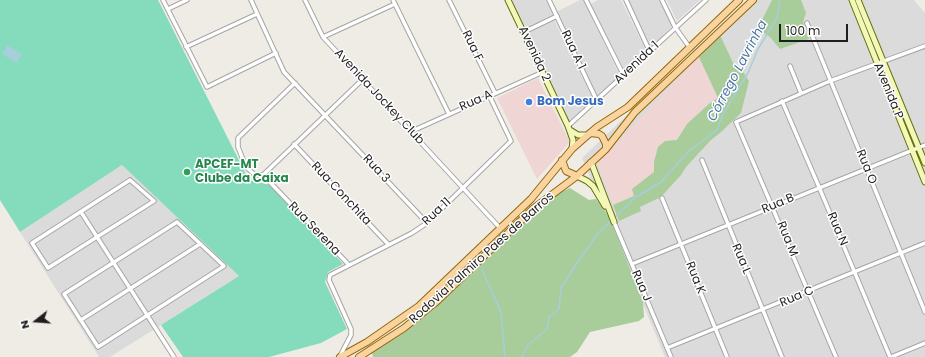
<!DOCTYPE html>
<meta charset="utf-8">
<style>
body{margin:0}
#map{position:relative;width:925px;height:357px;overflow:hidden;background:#efece5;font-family:Poppins,sans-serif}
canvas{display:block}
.north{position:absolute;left:16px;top:301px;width:40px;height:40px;-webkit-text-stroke:3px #fff;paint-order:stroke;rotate:253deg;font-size:11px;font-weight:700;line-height:16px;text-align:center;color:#1e1e1e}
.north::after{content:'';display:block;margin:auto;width:14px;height:18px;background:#1e1e1e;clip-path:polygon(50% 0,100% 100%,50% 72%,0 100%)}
.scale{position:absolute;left:779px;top:24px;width:69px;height:18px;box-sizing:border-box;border:2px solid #1e1e1e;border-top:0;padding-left:5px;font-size:12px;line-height:14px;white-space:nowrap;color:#1e1e1e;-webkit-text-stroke:3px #fff;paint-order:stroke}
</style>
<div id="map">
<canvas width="925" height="357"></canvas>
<div class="north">N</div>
<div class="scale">100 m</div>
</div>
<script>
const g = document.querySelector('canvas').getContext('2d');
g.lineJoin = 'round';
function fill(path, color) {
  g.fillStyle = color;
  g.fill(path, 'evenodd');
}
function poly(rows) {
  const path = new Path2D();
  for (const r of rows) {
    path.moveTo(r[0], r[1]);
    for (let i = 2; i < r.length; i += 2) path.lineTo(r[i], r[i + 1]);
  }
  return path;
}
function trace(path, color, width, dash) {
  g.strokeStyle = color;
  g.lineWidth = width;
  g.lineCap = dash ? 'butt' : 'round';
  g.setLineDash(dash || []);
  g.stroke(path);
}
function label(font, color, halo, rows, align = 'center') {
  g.font = font + ' Poppins,sans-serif';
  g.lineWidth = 3;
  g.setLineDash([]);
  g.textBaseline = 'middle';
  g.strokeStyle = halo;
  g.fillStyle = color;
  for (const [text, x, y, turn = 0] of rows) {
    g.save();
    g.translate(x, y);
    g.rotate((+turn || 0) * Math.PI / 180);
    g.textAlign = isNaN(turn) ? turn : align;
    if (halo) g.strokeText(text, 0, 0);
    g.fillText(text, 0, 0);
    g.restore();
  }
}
const residential = poly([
 [510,0,546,0,553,15,525,29],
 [580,0,583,0,620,76,597,96,556,12],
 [598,0,621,0,647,52,625,71,591,4],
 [628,0,660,0,672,26,651,48],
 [667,0,700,0,677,21],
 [748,0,914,0,925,13,925,357,665,357,582,158],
 [554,20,593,99,569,122,527,33],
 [122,165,239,276,110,357,99,357,20,232]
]);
const commercial = poly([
 [699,57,718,98,710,103,687,124,677,140,665,141,654,162,654,172,632,189,634,195,613,205,597,163],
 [538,78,569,140,569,143,537,179,497,98]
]);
const forest = poly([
 [772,0,801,0,806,13,803,22,809,39,780,49,770,37,762,32,759,26],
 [720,35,735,67,742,70,749,81,741,113,721,132,711,140,686,167,681,175,661,197,640,207,641,211,619,221,613,205,634,196,632,189,654,172,654,162,658,147,665,141,677,140,687,124,710,103,718,98,699,57],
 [570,188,589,200,596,199,610,218,643,302,644,317,639,321,590,332,577,352,570,357,373,357,372,353,433,310,537,211,561,192]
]);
const pitch = poly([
 [0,0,158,0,249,180,271,185,343,264,328,272,325,282,347,329,321,343,269,357,183,357,161,325,239,276,122,165,20,232,0,200]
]);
const water = poly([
 [7,45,22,54,16,63,2,54]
]);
const stream = poly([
 [614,218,636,197,661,182,690,150,717,130,723,114,748,73,758,49,777,18,780,0],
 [482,270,501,312,505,357],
 [522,357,528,345,547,329,549,317,559,309,561,288,579,260,599,232,611,221]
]);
const street = poly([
 [163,0,207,87,276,53],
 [251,0,284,72,427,223],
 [305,0,323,37,500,228],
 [393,0,449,114],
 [449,0,495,93],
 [549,0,597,101],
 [586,0,624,76],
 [626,0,650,52],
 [662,0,675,27,690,48],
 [168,9,187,0],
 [807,23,925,312],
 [524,32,557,16],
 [323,37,395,4],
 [186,47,257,14],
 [790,66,801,93],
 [782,101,819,187,890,357],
 [568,126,706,0],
 [410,132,543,72],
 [294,144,388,244],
 [702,160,782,357],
 [263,175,362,80],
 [263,175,255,175,246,167,238,147,238,138,295,83],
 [263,175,349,265],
 [130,180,154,201,48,268,32,243,130,180],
 [662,198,727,357],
 [81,212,174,357],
 [177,222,224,266,98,347,64,294,177,222],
 [614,222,671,357],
 [632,264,925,145],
 [81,320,200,244],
 [667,348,925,243],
 [340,356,351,335,351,329,329,280,330,275,412,233,427,223,511,141,489,95],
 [836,357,736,122,830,81,925,46],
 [891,357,925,343]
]);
const secondary = poly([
 [508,0,568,126,573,140,572,149],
 [852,0,925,182],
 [858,0,925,163],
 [570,130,578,135,588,135],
 [591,162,614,222],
 [577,176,587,181,593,186,605,206]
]);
const primary = poly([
 [590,133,599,134,602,136,606,144,606,149],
 [562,160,566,171,577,176],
 [340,357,367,342,419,306,531,199,572,149,597,127,628,107,739,0],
 [359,357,404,328,435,303,534,208,577,176,606,149,635,112,753,0]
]);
const markers = [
 [529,102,4,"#3f7fe0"],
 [187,172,4,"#2e9e5b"]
];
const streetNames = [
 ["Rua F",472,46,64],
 ["Rua A 1",573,50,65],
 ["Avenida 2",534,54,65],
 ["Avenida 1",637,63,-43],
 ["Avenida P",888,91,68],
 ["Avenida Jockey Club",379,97,47],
 ["Rua A",476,101,-24],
 ["Rua O",866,167,68],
 ["Rua 3",376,169,47],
 ["Rua Conchita",341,194,47],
 ["Rua B",778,204,-23],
 ["Rua 11",437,212,-43],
 ["Rua Serena",314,229,46],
 ["Rua N",837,229,67],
 ["Rua M",787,239,68],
 ["Rodovia Palmiro Paes de Barros",482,258,-42],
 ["Rua L",741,259,67],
 ["Rua K",695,278,68],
 ["Rua J",641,286,67],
 ["Rua C",797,297,-23]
];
const shopNames = [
 ["Bom Jesus",537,102]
];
const leisureNames = [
 ["APCEF-MT",195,165],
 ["Clube da Caixa",195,179]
];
const waterNames = [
 ["Córrego Lavrinha",738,71,-62]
];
fill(residential, '#dcdbdb');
fill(commercial, '#efd6d4');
fill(forest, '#a8cd9b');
fill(pitch, '#85dcbc');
fill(water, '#a6cedb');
trace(stream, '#a6cedb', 1.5);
trace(street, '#a5a5a5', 5.5);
trace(secondary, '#647208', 7);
trace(primary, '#946805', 8);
trace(street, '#fff', 3.5);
trace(secondary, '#f3f7ba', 5);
trace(primary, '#f9d4a0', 6);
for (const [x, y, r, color] of markers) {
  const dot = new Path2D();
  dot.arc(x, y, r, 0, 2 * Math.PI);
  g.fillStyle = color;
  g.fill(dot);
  trace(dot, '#fff', 1.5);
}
label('12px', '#1e1e1e', '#fff', streetNames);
label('bold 12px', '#366cbe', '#fff', shopNames, 'left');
label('bold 12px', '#27864d', '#fff', leisureNames, 'left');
label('italic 13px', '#4b75a3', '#fff', waterNames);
</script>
